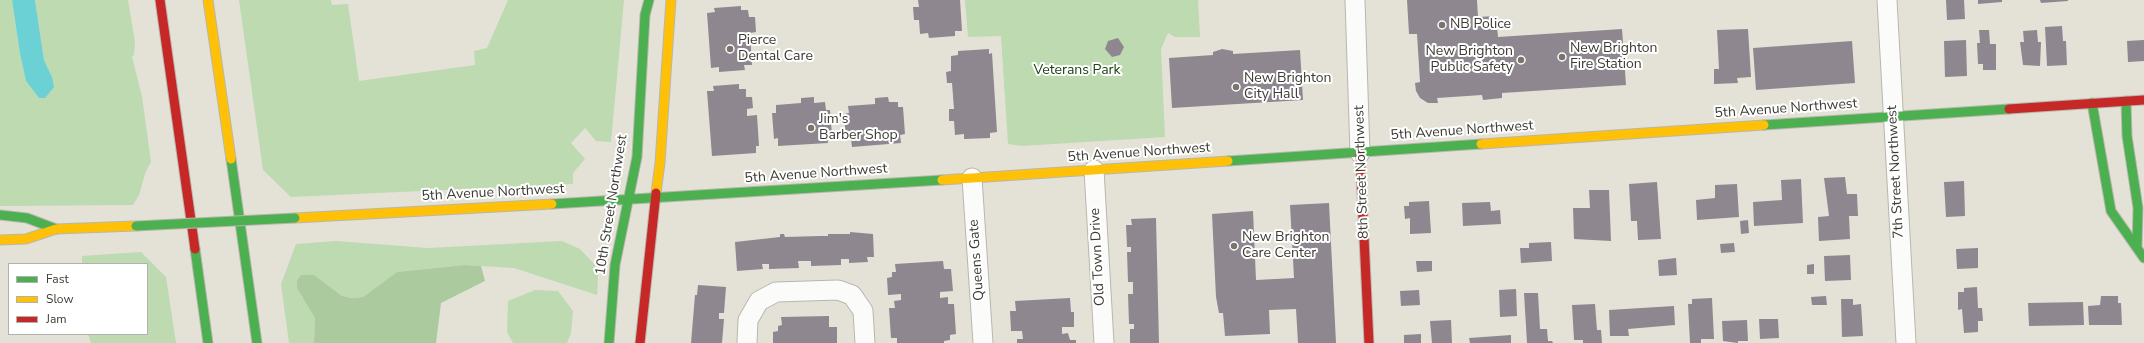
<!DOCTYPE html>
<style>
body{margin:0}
#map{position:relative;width:2144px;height:343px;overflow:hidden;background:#e4e2d7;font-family:"Nunito Sans",sans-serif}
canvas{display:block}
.legend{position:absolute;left:8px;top:263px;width:140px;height:72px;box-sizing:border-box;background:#fff;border:1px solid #b1b1ad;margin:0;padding:5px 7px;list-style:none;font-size:12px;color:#3c3b33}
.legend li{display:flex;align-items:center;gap:8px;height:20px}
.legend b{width:20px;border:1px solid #b1b1ad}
</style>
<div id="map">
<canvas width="2144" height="343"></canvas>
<ul class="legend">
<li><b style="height:5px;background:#4caf50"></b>Fast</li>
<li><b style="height:5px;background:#ffc107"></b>Slow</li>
<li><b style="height:5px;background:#c62828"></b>Jam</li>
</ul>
</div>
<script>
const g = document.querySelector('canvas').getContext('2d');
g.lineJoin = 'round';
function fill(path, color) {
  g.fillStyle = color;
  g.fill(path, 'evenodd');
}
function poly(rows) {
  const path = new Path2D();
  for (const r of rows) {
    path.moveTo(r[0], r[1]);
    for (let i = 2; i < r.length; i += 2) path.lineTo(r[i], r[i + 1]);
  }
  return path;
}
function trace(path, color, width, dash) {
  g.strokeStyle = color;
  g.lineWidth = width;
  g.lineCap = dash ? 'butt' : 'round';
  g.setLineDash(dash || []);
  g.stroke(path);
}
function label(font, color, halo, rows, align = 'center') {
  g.font = font + ' "Nunito Sans",sans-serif';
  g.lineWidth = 4;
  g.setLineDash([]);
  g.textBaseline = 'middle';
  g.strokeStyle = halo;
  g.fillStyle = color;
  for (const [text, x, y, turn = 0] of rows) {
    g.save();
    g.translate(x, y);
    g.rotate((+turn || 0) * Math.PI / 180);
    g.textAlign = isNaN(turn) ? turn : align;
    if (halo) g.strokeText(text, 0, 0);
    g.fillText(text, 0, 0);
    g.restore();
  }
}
const green = poly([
 [0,0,12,0,20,54,26,81,39,98,45,97,52,77,44,60,35,0,128,0,135,42,134,55,132,56,142,97,151,162,146,171,139,195,133,205,0,206],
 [239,0,331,0,332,5,348,4,359,81,475,65,474,51,487,48,508,0,624,0,611,142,596,141,585,128,571,143,585,159,573,173,573,184,291,197,263,170],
 [965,0,1198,0,1200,37,1175,37,1168,33,1161,49,1165,137,1022,146,1008,144,1001,36,968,37],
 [336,241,428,248,562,241,580,249,595,265,598,277,597,295,514,268,465,265,397,272,363,297,352,298,342,296,314,276,301,296,309,305,315,318,314,343,289,343,281,284,296,244],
 [141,252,166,277,176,343,91,343,88,334,147,334,147,264,82,264,82,256],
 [535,290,558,291,573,311,571,333,567,343,513,343,507,332,508,301]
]);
const forest = poly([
 [465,265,481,266,485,281,441,303,436,343,314,343,315,318,297,288,297,281,301,275,314,275,342,296,352,298,363,297,397,272]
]);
const water = poly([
 [12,0,35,0,44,60,52,77,54,87,45,98,39,98,26,81,20,54]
]);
const building = poly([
 [918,0,960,0,962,31,955,31,955,36,929,38,928,33,920,34,919,20,914,20,913,7,919,7],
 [1407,0,1477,0,1478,17,1496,16,1498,37,1622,29,1626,85,1502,93,1502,98,1483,100,1482,95,1437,98,1438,103,1428,103,1420,98,1416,91,1415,83,1420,82,1417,34,1409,34],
 [1946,0,1964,0,1965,19,1947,20],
 [1978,0,2002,0,2002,2,1978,4],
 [2040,0,2068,0,2068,1,2041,3],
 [741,6,741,10,748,10,749,17,755,17,756,32,750,33,752,65,744,65,745,70,719,72,719,67,711,68,707,13,715,12,714,8],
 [2062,26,2063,41,2066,41,2067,65,2047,66,2045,27],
 [1748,29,1751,77,1737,78,1738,83,1714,84,1714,69,1719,69,1717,30],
 [1979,30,1989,30,1990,44,1996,44,1996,70,1983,70,1983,64,1978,64,1977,43,1980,43],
 [2037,30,2038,42,2041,42,2040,66,2023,65,2020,42,2024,42,2023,31],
 [1118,38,1124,47,1120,55,1112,57,1105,49,1108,41],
 [1966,40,1967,76,1945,77,1944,41],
 [2144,40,2144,61,2128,62,2127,41],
 [1852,41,1855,83,1756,90,1753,48],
 [989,49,989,54,992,53,997,132,990,133,990,138,964,139,964,134,955,135,954,121,949,121,949,109,954,109,952,83,947,83,946,72,951,71,951,56,958,55,958,51],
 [1222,49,1233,51,1233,54,1300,50,1303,100,1172,108,1169,58,1213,55,1213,52],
 [739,84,739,89,746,89,746,97,752,97,753,108,747,109,747,116,757,115,759,146,756,146,756,153,712,156,707,91,714,91,713,86],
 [814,97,814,103,825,102,826,110,830,110,832,135,827,135,828,143,778,146,778,138,774,139,772,113,776,113,776,105,801,103,801,98],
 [888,97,889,102,898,102,898,107,903,107,905,134,900,135,901,143,852,147,851,139,846,139,844,114,849,113,848,106,875,104,875,98],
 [1845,177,1847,194,1857,194,1858,216,1849,216,1850,239,1819,241,1818,217,1829,216,1824,178],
 [1801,179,1803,223,1754,226,1753,202,1782,200,1781,180],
 [1964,181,1965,216,1946,217,1944,182],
 [1657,182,1661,239,1638,240,1637,221,1631,221,1629,184],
 [1737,184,1739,217,1697,220,1696,200,1715,198,1715,185],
 [1589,190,1609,190,1611,241,1574,239,1573,208,1590,208],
 [1429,201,1431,233,1410,234,1410,218,1405,219,1404,206,1409,206,1409,202],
 [1490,202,1491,211,1500,210,1501,224,1463,226,1462,203],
 [1329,203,1336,343,1298,343,1296,309,1269,310,1270,334,1225,336,1223,313,1219,313,1216,297,1212,214,1253,211,1256,280,1294,278,1290,205],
 [1156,218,1159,343,1130,343,1130,329,1134,329,1134,324,1129,324,1128,294,1133,294,1133,282,1128,282,1127,252,1131,252,1131,247,1127,247,1126,225,1132,225,1131,219],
 [1748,220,1749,233,1741,234,1740,221],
 [850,232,873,234,874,257,867,257,868,262,849,263,849,259,841,259,841,265,811,266,811,261,798,261,799,268,769,269,769,264,762,264,763,269,737,271,735,242,780,237,780,234,784,234,785,237,820,236,828,236,828,234,850,234],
 [1551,242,1552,261,1521,263,1520,248,1529,248,1529,243],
 [1734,243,1735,252,1721,253,1720,244],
 [1978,248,1978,268,1957,269,1956,249],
 [1850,255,1851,280,1825,281,1824,256],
 [1676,258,1677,275,1659,276,1658,260],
 [943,261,944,269,951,269,953,291,940,292,940,298,948,297,948,304,954,304,956,334,950,335,950,340,944,341,944,343,897,343,897,338,891,338,889,308,895,308,894,301,901,300,901,294,888,295,887,278,892,277,892,272,896,272,895,264],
 [1416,261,1432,261,1432,271,1417,272],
 [1814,264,1814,274,1807,274,1807,265],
 [698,285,726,287,724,313,719,313,719,319,724,319,722,343,691,343,695,295,697,295],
 [1977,287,1978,308,1982,308,1983,321,1978,321,1978,332,1964,333,1962,309,1958,310,1958,292,1964,292,1964,288],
 [1516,289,1517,316,1500,317,1499,290],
 [1419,290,1420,305,1401,306,1400,291],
 [1524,293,1538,293,1540,329,1547,329,1548,341,1552,341,1553,343,1527,343],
 [1826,296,1827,305,1812,305,1811,297],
 [2101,296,2118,296,2118,303,2121,303,2122,325,2089,325,2088,306,2100,305],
 [1070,298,1071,312,1074,312,1074,327,1062,327,1062,334,1068,333,1070,340,1076,340,1076,343,1017,343,1017,339,1023,339,1022,331,1011,331,1010,311,1016,311,1015,301],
 [1712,298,1714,339,1701,339,1701,343,1690,343,1688,304,1692,304,1692,299],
 [1841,299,1853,299,1853,305,1861,304,1863,336,1842,337],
 [2083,302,2084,325,2029,326,2028,303],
 [1595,304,1597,330,1601,330,1602,343,1583,343,1583,340,1574,340,1572,305],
 [1674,306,1675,325,1628,329,1629,336,1610,336,1609,310],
 [829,316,829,327,837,327,837,343,773,343,773,332,778,331,778,326,782,325,781,317],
 [1759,319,1778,319,1779,338,1760,339],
 [1451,320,1452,343,1432,343,1430,321],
 [1747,320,1748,341,1738,341,1738,343,1723,341,1722,321],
 [1421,334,1421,343,1404,343,1404,335],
 [1511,335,1511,343,1470,343,1469,338]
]);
const street = poly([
 [1355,0,1360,153],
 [1887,0,1906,343],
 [1094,170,1104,343],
 [972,178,983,343],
 [747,343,748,320,759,301,776,292,838,290,852,295,863,311,865,343]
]);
const fast = poly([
 [2126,101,2127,136,2138,208,2137,247],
 [2092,103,2111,211,2144,258],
 [1764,125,2009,109],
 [231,159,257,343],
 [1228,161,1481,144],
 [552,204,942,180],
 [0,215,27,218,56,229],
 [195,249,208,343],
 [609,343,615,265,637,157,645,15,649,0]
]);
const slow = poly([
 [208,0,231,159],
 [1481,144,1764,125],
 [942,180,1228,161],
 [656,193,660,163,671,0],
 [295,218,552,204],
 [0,240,26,239,56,229,136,226]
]);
const jam = poly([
 [160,0,195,249],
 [2009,109,2144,100],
 [1360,153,1369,343],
 [640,343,656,193]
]);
const fastBridge = poly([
 [136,226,295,218]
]);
const markers = [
 [1442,25,4,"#77756c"],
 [730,49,4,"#77756c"],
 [1562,57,4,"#77756c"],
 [1521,60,4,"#77756c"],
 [1236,87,4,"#77756c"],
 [811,128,4,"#77756c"],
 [1234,246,4,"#77756c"]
];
const poiNames = [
 ["NB Police",1450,25],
 ["Pierce",738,41],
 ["Dental Care",738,57],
 ["New Brighton",1570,49],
 ["Fire Station",1570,65],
 ["New Brighton",1513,52,"right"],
 ["Public Safety",1513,68,"right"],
 ["New Brighton",1244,79],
 ["City Hall",1244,95],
 ["Jim's",819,120],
 ["Barber Shop",819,136],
 ["New Brighton",1242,238],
 ["Care Center",1242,254]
];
const parkNames = [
 ["Veterans Park",1077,71]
];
const streetNames = [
 ["5th Avenue Northwest",1786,109,-4],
 ["5th Avenue Northwest",1462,131,-4],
 ["5th Avenue Northwest",1139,153,-4],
 ["8th Street Northwest",1362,172,-92],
 ["7th Street Northwest",1896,172,-93],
 ["5th Avenue Northwest",816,174,-4],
 ["5th Avenue Northwest",493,193,-3],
 ["10th Street Northwest",612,205,-81],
 ["Old Town Drive",1098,257,-93],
 ["Queens Gate",977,260,-94]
];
fill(green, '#bddab0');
fill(forest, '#abca9d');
fill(water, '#6cd1d4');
fill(building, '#8e8790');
trace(street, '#b8b7ae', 21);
trace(fast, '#b8b7ae', 11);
trace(slow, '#b8b7ae', 11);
trace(jam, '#b8b7ae', 11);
trace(street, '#fbfbf9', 19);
trace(fast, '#4caf50', 9);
trace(slow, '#ffc107', 9);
trace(jam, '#c62828', 9);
trace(fastBridge, '#b8b7ae', 11, []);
trace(fastBridge, '#4caf50', 9);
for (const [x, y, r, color] of markers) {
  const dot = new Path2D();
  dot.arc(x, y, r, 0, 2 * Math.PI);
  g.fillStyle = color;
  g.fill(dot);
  trace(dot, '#fff', 1.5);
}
label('14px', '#3c3b33', '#fff', poiNames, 'left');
label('14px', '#1c4413', '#fff', parkNames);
label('14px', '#3c3b33', '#fff', streetNames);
</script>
